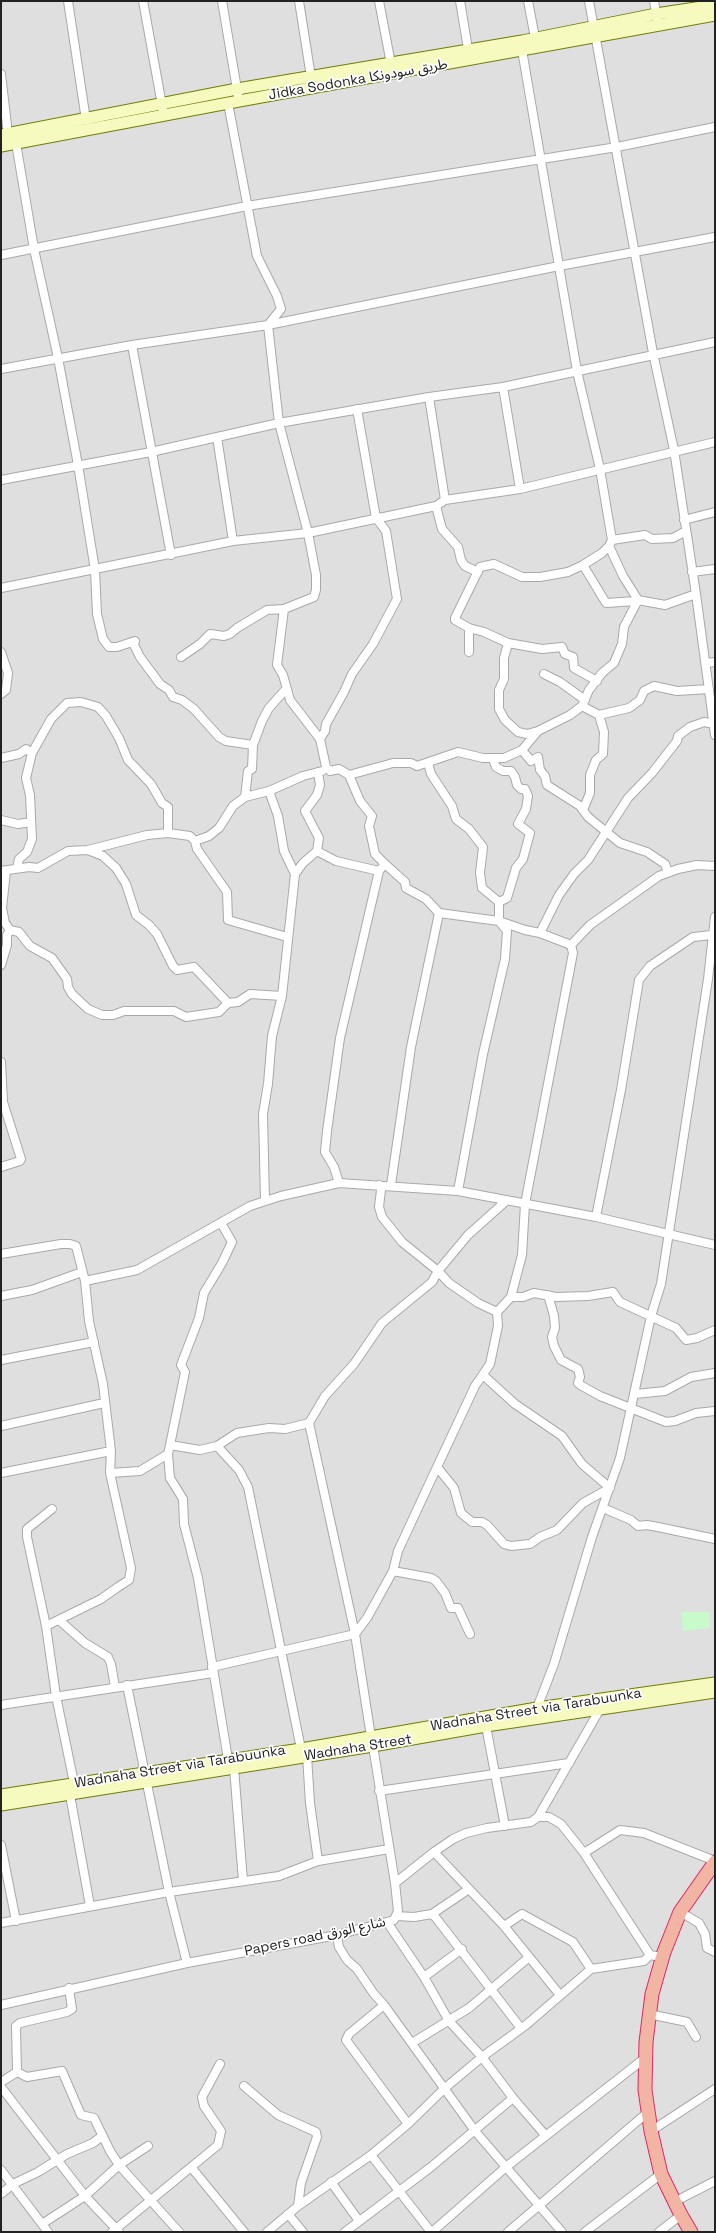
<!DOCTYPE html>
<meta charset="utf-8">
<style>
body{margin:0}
#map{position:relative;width:716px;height:2233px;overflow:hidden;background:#f2efe9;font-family:"Space Grotesk",sans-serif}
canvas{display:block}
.frame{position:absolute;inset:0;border:2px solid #222;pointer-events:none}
</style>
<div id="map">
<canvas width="716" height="2233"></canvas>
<div class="frame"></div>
</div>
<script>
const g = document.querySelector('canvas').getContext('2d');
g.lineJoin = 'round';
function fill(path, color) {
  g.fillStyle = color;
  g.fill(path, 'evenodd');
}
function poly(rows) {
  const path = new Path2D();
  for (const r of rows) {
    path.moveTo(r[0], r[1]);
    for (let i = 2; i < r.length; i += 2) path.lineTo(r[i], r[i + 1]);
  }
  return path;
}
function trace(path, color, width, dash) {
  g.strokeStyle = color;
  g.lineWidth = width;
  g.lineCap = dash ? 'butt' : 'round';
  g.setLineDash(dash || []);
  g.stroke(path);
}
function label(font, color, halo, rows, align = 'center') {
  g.font = font + ' "Space Grotesk","Noto Sans Arabic",sans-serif';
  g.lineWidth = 3.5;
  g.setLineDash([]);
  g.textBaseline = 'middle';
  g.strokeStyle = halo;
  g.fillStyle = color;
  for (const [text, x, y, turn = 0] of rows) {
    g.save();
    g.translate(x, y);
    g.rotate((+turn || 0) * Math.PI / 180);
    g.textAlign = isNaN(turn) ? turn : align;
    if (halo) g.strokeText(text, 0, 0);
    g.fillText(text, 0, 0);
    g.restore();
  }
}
const residential = poly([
 [1,1,715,1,715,2232,1,2232]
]);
const park = poly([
 [681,1612,709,1612,710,1628,683,1631]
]);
const minor = poly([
 [68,1,86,120],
 [143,1,164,116],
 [222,1,239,101],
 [299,1,311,77],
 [379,1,391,64],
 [460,1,469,55],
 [528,1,536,43],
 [589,1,653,353,674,450,696,594,715,735],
 [654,1,657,18],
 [522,50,577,371,600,469,612,540,609,546,623,576,638,600,665,605,696,594],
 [1,74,8,134,16,143,34,249,58,358,78,465,95,570,97,614,103,639,109,647,117,647,135,641,134,645,140,657,160,684,169,690,173,697,182,700,194,709,219,737,226,741,253,745],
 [1,255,247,206,617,147,715,127],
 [132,345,171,555],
 [1,369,132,345,268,325,559,266,715,237],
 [503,387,520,489],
 [429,397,445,500],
 [357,409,376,518,386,531,397,599,373,644,352,674,344,692,326,724,325,731,320,739,326,767,330,771,339,769,349,775,393,763,411,763,417,766,458,752,483,758,504,758,522,750,538,731,570,715,582,706,599,715,629,708,640,700,644,691,654,686,677,691,709,689],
 [217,437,233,541],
 [1,480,151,452,279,423,429,397,503,387,715,342],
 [436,506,442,529,458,547,461,560,465,566,478,572],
 [684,520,715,512],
 [612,540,645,535,652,539,673,538,686,531],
 [583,565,606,603,636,601],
 [692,572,715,569],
 [1,588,233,541,308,533,436,506,445,500,520,489,715,442],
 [284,609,277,665,283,675,290,700,320,739],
 [508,643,504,658,504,679,499,690,499,709,505,720,518,732,527,734,538,731],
 [1,652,8,673,6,690,1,694],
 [469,652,469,628],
 [181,657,200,644,210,634,224,636,230,634,237,628,267,610,284,609,314,597,316,590,316,575,308,533,279,423,268,325,281,309,277,296,257,256,228,103],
 [706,663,715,662],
 [544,674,560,682,585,700],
 [597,681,574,668,573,657,565,654,562,647,542,649,508,643,484,632,469,628,455,620,455,618,480,567,494,564,522,577,540,577,568,572,583,565,602,553,609,546],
 [582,706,589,690,602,673,614,663,622,644,624,627,638,600],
 [522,750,531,761,538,757,540,770,545,776,547,785,580,806,588,817,620,843,647,852,665,864,668,872],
 [1,758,19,754,26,749,32,753],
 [493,759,496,767,503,771,511,771,515,777,517,785,521,789,525,789,528,796,526,809,518,824,530,833,523,859,516,868,507,898,499,902],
 [428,763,431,774,452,806,456,819,469,829,483,847,480,873,482,888,499,902,499,921,507,931,505,959,483,1054,458,1191],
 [349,775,360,801,372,816,369,826,375,854,385,864],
 [245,797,248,771,252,769,253,745,262,721,269,708,286,689],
 [583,810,590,793,590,775,596,760,603,754,604,732,599,715],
 [1,820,18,824,31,822],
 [195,841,209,836,219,828,233,806,245,797,269,791,303,776,322,771],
 [88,850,103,856,116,868,126,884,136,915,149,925,157,934,173,966,177,970,194,967,228,1003,238,1002,250,994,282,996],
 [17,868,19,859,27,852,32,839,30,795,26,778,32,753,51,719,67,703,81,702,98,707,106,716,119,738,128,760,151,784,162,803,168,807,168,833],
 [1,871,29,867,38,868,68,851,88,850,147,835,168,833,190,836,195,841,197,849,227,892,228,920,287,937],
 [295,874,303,863,317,851],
 [10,930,19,932,30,946,52,958,67,979,68,987,72,994,88,1009,102,1015,113,1015,124,1011,174,1011,186,1017,219,1012,228,1003],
 [540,933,559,895,574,874,588,860,628,798,652,773,677,741,678,736,690,727,704,722,714,724],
 [571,945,590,925,659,876,678,869,697,865,715,866],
 [1,965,7,945,7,935,10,930,5,923,2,908,6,871],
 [1,1062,3,1102,21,1159,20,1161,1,1167],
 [339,1183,334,1167,325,1152,327,1131,340,1038,379,871],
 [379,1185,381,1190,379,1207,382,1217,402,1242,438,1271,449,1283,478,1303,497,1312],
 [391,1185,411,1047,439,913],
 [265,1201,263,1114,268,1084,272,1036,282,996,295,874,284,851,278,816,269,791],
 [596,1217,621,1090,639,980,650,966,693,937,712,935],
 [1,1254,61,1244,70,1244,76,1246,85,1281,89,1321,103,1384,111,1451,110,1473,131,1568,129,1580,118,1587,101,1599,46,1626],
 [85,1281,137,1270,250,1206,281,1196,339,1183,458,1191,596,1217,715,1245],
 [548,1295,554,1316,555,1328,552,1337,554,1346,561,1360,578,1369,580,1377,578,1383,582,1386,600,1396,666,1422,675,1421,696,1413,715,1411],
 [1,1296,32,1290,82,1272],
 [511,1297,523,1297,534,1293,556,1297,588,1296,613,1292,620,1302,676,1328,686,1340,697,1338,715,1330],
 [1,1360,94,1342],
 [635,1394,665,1391,691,1377,715,1373],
 [309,1423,355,1634,371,1737],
 [1,1426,104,1403],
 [170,1445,185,1372,181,1365,199,1318,204,1293,222,1263,232,1242,221,1223],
 [217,1446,239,1470,248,1487,301,1749],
 [168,1454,170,1478,183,1499,184,1524,198,1578,228,1759],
 [437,1467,454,1488,461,1513,472,1522,482,1522,487,1525,504,1544,511,1546,530,1544,540,1537,557,1530,583,1503,610,1488,582,1464,562,1436,515,1404,483,1375],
 [1,1473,111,1451],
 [110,1473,140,1471,168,1454,170,1445,200,1450,217,1446,237,1433,269,1428,285,1429,309,1423,325,1396,354,1364,382,1323,432,1282,438,1271,468,1235,506,1201],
 [603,1508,631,1520,638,1526,647,1525,658,1527,715,1539],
 [52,1509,27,1529,27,1537,46,1626,56,1696,74,1783],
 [393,1571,431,1578,436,1581,445,1593,451,1608,458,1608,470,1634],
 [59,1620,85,1643,108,1657,111,1664,115,1687],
 [212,1667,355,1634,367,1618,393,1571,398,1551,430,1482,475,1386,490,1364,498,1326,497,1312,511,1297,522,1255,525,1204,573,953,571,945,540,933,525,930,499,921,439,913,426,899,406,888,405,882,385,864,379,871,336,861,317,851,319,838,305,811,317,795,320,785,318,772],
 [127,1685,169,1892,187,1963],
 [1,1705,213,1673],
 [537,1708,554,1664,592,1537,620,1458,651,1316,661,1284,708,979,715,917],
 [486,1726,505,1826],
 [307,1756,310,1803,318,1861],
 [234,1768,243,1881],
 [379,1791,569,1763],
 [70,1795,90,1906],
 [538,1817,600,1709],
 [1,1845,16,1921],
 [434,1852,504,1926,560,1995],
 [584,1853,620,1830,644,1833,715,1861],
 [395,1883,434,1852,453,1839,466,1833,487,1828,531,1822,538,1817,549,1817,561,1824,584,1853,650,1955],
 [680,1912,699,1923,705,1934,707,1948,715,1952],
 [432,1914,469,1889],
 [397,1916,414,1917,432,1914,436,1918,520,2027],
 [387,1922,424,1977,449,2021,482,2057,513,2098,546,2136],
 [1,1923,169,1892,279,1876,318,1861,389,1849],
 [504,1926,522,1914,573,1942,591,1969],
 [337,1935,339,1947,347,1960,357,1969,374,1994,384,2005,475,2131,562,2232],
 [424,1977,462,1949],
 [1,2005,187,1963,337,1935,394,1920,398,1911,395,1883,373,1746],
 [384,2005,349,2034,346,2040,408,2124],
 [649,2014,687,2022,696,2037],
 [412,2043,469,2008,528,1958],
 [17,2072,16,2026,20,2023,67,2012,72,2009,69,1988],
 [1,2082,17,2072,27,2077,62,2071,81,2115,94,2118,110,2151,119,2165,179,2232],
 [244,2086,278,2115,316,2132,317,2137,301,2183,298,2206],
 [1,2087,85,2196,119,2232],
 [651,2131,715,2089],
 [371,2155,431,2232],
 [191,2167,244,2232],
 [1,2170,48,2232],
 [331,2182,359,2221],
 [1,2194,13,2184,38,2172,67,2154,93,2143,102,2136],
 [674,2202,715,2181],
 [288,2214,303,2232],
 [42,2224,85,2196,119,2165,148,2146],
 [112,2232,218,2145,221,2131,204,2106,202,2097,220,2064],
 [267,2232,298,2206,371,2155,408,2124,445,2088,482,2057,526,2025,591,1969,644,1961,650,1955,662,1957],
 [345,2232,431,2167,513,2098],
 [432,2232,506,2167,645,2058],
 [508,2232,648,2112],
 [585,2232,661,2174],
 [659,2232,681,2215]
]);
const secondary = poly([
 [1,135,237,89,522,41,656,14,715,5],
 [1,146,239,101,715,15],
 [1,1795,301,1749,537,1708,715,1683],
 [1,1805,373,1746,486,1726,715,1692]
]);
const trunk = poly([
 [691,2232,681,2215,661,2174,651,2131,645,2090,646,2042,652,1994,664,1952,680,1912,715,1862]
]);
const streetNames = [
 ["Jidka Sodonka طريق سودونكا",358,80,-10],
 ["Wadnaha Street via Tarabuunka",536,1710,-9],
 ["Wadnaha Street",358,1748,-9],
 ["Wadnaha Street via Tarabuunka",180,1767,-9],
 ["Papers road شارع الورق",315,1937,-12]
];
fill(residential, '#e0dfdf');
fill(park, '#c8facc');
trace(minor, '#a9a9a9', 10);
trace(secondary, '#707d05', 13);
trace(trunk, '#dc2a67', 15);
trace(minor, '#fff', 8);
trace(secondary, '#f7fabf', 11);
trace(trunk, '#f2b4a3', 13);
label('14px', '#222', '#fff', streetNames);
</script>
